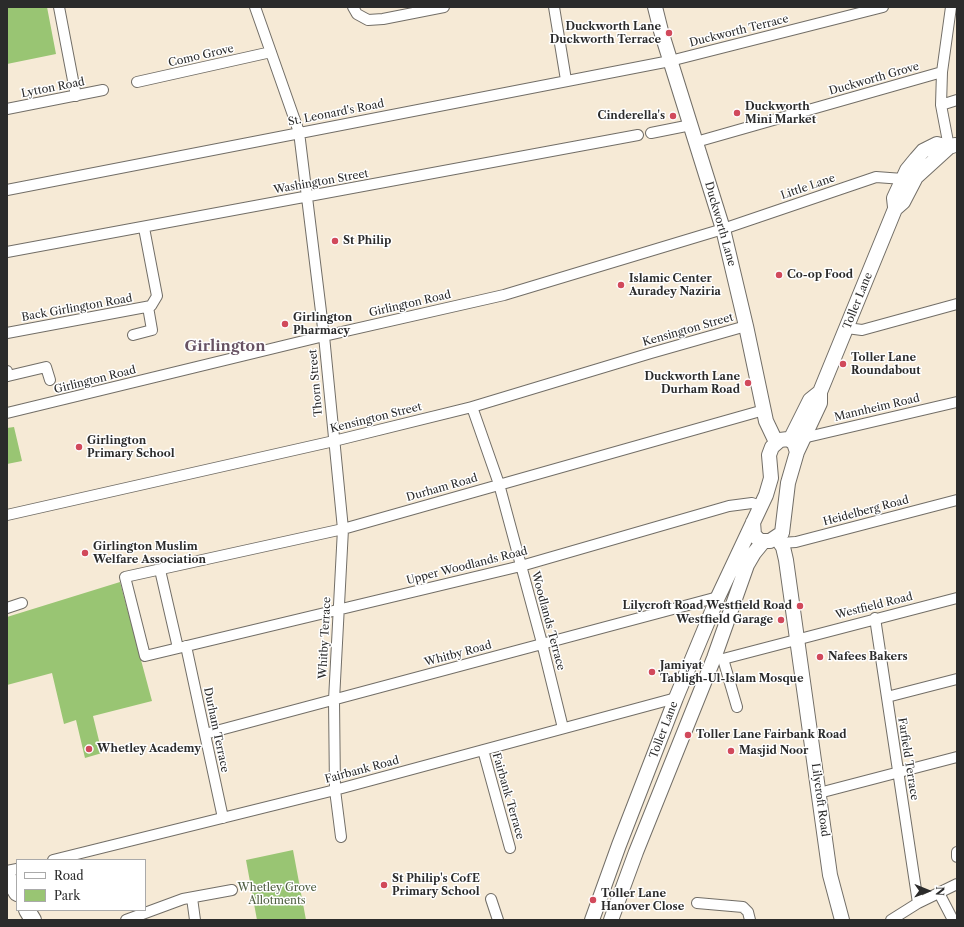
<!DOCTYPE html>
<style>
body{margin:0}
#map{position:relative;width:964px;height:927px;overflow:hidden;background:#f6ead6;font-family:"Libre Caslon Text",serif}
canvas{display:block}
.frame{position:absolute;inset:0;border:8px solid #2b2b2b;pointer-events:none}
.legend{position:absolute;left:16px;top:859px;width:130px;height:52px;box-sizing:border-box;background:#fff;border:1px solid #aaa;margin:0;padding:5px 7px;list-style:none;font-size:12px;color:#2b2b2b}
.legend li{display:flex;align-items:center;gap:8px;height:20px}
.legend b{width:20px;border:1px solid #aaa}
.north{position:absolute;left:908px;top:871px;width:40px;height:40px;-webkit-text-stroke:3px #fff;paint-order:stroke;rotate:91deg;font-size:11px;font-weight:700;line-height:16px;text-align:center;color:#2b2b2b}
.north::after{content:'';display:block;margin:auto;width:14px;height:18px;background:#2b2b2b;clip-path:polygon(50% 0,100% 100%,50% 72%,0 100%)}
</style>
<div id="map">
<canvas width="964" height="927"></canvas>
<div class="frame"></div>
<ul class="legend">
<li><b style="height:5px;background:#fff"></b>Road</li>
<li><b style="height:11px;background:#99c573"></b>Park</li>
</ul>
<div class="north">N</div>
</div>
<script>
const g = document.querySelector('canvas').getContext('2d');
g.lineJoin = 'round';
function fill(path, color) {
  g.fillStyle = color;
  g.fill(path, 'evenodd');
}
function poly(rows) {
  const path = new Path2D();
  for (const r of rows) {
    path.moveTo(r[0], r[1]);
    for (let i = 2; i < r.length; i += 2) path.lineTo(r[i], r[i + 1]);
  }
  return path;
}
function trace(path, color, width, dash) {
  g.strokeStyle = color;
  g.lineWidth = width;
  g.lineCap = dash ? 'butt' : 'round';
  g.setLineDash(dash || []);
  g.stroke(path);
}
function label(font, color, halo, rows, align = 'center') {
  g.font = font + ' "Libre Caslon Text",serif';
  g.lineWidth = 3;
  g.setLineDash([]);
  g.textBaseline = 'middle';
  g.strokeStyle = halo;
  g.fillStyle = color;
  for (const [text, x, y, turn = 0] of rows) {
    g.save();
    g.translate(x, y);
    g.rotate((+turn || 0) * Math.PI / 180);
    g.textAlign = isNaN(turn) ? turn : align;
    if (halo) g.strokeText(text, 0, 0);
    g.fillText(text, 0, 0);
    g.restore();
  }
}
const green = poly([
 [7,7,47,7,56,54,7,64],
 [14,427,22,461,7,464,7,428],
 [120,582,152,701,93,716,102,753,85,758,76,720,64,724,52,673,7,685,7,617],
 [293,850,306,920,257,920,246,860]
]);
const street = poly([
 [59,7,76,96],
 [255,7,299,132,324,336,343,529,334,700,335,790,341,837],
 [353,7,357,14,368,20,383,19,444,7],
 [554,7,566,80],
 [137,82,271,52],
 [941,105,957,100],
 [7,109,103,90],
 [651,133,691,125],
 [696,142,942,72],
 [949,147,941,105,942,72,951,7],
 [7,190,670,61,883,7],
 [7,252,638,135],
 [847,328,862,330,957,304],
 [7,333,151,306,157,296,144,228],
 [133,335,152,330,148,307],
 [7,371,8,376,46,367,50,380],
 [472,407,499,484,542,643,563,728],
 [7,413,324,336,504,295,723,229,876,177,903,179],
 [803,438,957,402],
 [760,506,752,503,729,506,521,566,145,656,125,577,343,529,764,410],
 [7,515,334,441,472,407,651,353,746,326],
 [780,543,796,542,957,500],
 [160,570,178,648],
 [7,608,22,603],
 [875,618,918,903],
 [186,646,223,818],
 [714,658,723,659,957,598],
 [723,659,737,707],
 [887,697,957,679],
 [205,734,718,597],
 [483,750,510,848],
 [819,793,957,757],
 [957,852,957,857],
 [53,860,335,790,676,698],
 [7,871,17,869],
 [939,893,953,920],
 [192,898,195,920],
 [491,899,498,920],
 [697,903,743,907,748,912,750,920],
 [126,920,183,899,232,890],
 [891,920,918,903,957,884]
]);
const secondary = poly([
 [655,7,661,31,723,229,746,326,766,421,776,442],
 [895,207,894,198,907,170,916,159,923,151,937,144,949,147,955,145],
 [790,440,810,400,820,392],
 [753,522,754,535,760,541,770,541,782,533,788,483,797,452,820,403,820,392,895,209,903,202,916,177,949,147],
 [777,538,783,547,786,560,830,875,842,920],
 [592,920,619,845,676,698,718,597,766,495,771,478,769,455,772,447,780,440,788,439,794,443,797,452],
 [611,920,636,852,714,658,747,565,754,553,763,542]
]);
const primary = poly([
 [7,876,17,893],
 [27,910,33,920]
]);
const markers = [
 [669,33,4,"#d1495b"],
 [737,113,4,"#d1495b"],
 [673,116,4,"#d1495b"],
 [335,241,4,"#d1495b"],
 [779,275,4,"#d1495b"],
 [621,285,4,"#d1495b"],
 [285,324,4,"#d1495b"],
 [843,364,4,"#d1495b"],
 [748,383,4,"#d1495b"],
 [79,447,4,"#d1495b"],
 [85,553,4,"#d1495b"],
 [800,606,4,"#d1495b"],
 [781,620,4,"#d1495b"],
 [820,657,4,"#d1495b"],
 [652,672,4,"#d1495b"],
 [688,735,4,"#d1495b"],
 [89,749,4,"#d1495b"],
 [731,751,4,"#d1495b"],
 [384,885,4,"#d1495b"],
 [593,900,4,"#d1495b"]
];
const poiNames = [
 ["Duckworth Lane",661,27,"right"],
 ["Duckworth Terrace",661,40,"right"],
 ["Duckworth",745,107],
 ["Mini Market",745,120],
 ["Cinderella's",665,116,"right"],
 ["St Philip",343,241],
 ["Co-op Food",787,275],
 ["Islamic Center",629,279],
 ["Auradey Naziria",629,292],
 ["Girlington",293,318],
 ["Pharmacy",293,331],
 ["Toller Lane",851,358],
 ["Roundabout",851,371],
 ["Duckworth Lane",740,377,"right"],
 ["Durham Road",740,390,"right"],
 ["Girlington",87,441],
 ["Primary School",87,454],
 ["Girlington Muslim",93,547],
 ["Welfare Association",93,560],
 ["Lilycroft Road Westfield Road",792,606,"right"],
 ["Westfield Garage",773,620,"right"],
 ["Nafees Bakers",828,657],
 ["Jamiyat",660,666],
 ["Tabligh-Ul-Islam Mosque",660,679],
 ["Toller Lane Fairbank Road",696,735],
 ["Whetley Academy",97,749],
 ["Masjid Noor",739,751],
 ["St Philip's CofE",392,879],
 ["Primary School",392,892],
 ["Toller Lane",601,894],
 ["Hanover Close",601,907]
];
const streetNames = [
 ["Duckworth Terrace",739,31,-14],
 ["Como Grove",201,56,-13],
 ["Duckworth Grove",874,79,-16],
 ["Lytton Road",53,88,-11],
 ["St. Leonard's Road",336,113,-11],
 ["Washington Street",321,182,-10],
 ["Little Lane",808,187,-19],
 ["Duckworth Lane",720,224,74],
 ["Toller Lane",858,301,-68],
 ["Girlington Road",410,304,-13],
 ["Back Girlington Road",77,308,-10],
 ["Kensington Street",688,330,-16],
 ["Girlington Road",95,380,-14],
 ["Thorn Street",316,383,-95],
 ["Mannheim Road",877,408,-13],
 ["Kensington Street",376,418,-14],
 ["Durham Road",442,488,-16],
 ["Heidelberg Road",866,511,-15],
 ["Upper Woodlands Road",467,566,-14],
 ["Westfield Road",874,606,-14],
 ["Woodlands Terrace",548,621,75],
 ["Whitby Terrace",325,638,-87],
 ["Whitby Road",458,654,-15],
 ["Durham Terrace",216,730,78],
 ["Toller Lane",664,730,-69],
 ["Farfield Terrace",908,759,81],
 ["Fairbank Road",362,770,-15],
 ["Fairbank Terrace",508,796,74],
 ["Lilycroft Road",820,800,82]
];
const parkNames = [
 ["Whetley Grove",277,888],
 ["Allotments",277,901]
];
const districtNames = [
 ["Girlington",225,347]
];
fill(green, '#99c573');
trace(street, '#726e67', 12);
trace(secondary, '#726e67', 16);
trace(primary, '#726e67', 18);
trace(street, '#fff', 10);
trace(secondary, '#fff', 14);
trace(primary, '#fff', 16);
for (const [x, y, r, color] of markers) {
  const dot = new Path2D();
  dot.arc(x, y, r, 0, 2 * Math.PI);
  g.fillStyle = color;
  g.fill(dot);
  trace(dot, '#fff', 1.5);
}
label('bold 11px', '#2b2b2b', '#fff', poiNames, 'left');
label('11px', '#2b2b2b', '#fff', streetNames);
label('11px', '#526144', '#fff', parkNames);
label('bold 15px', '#685364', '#fff', districtNames);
</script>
